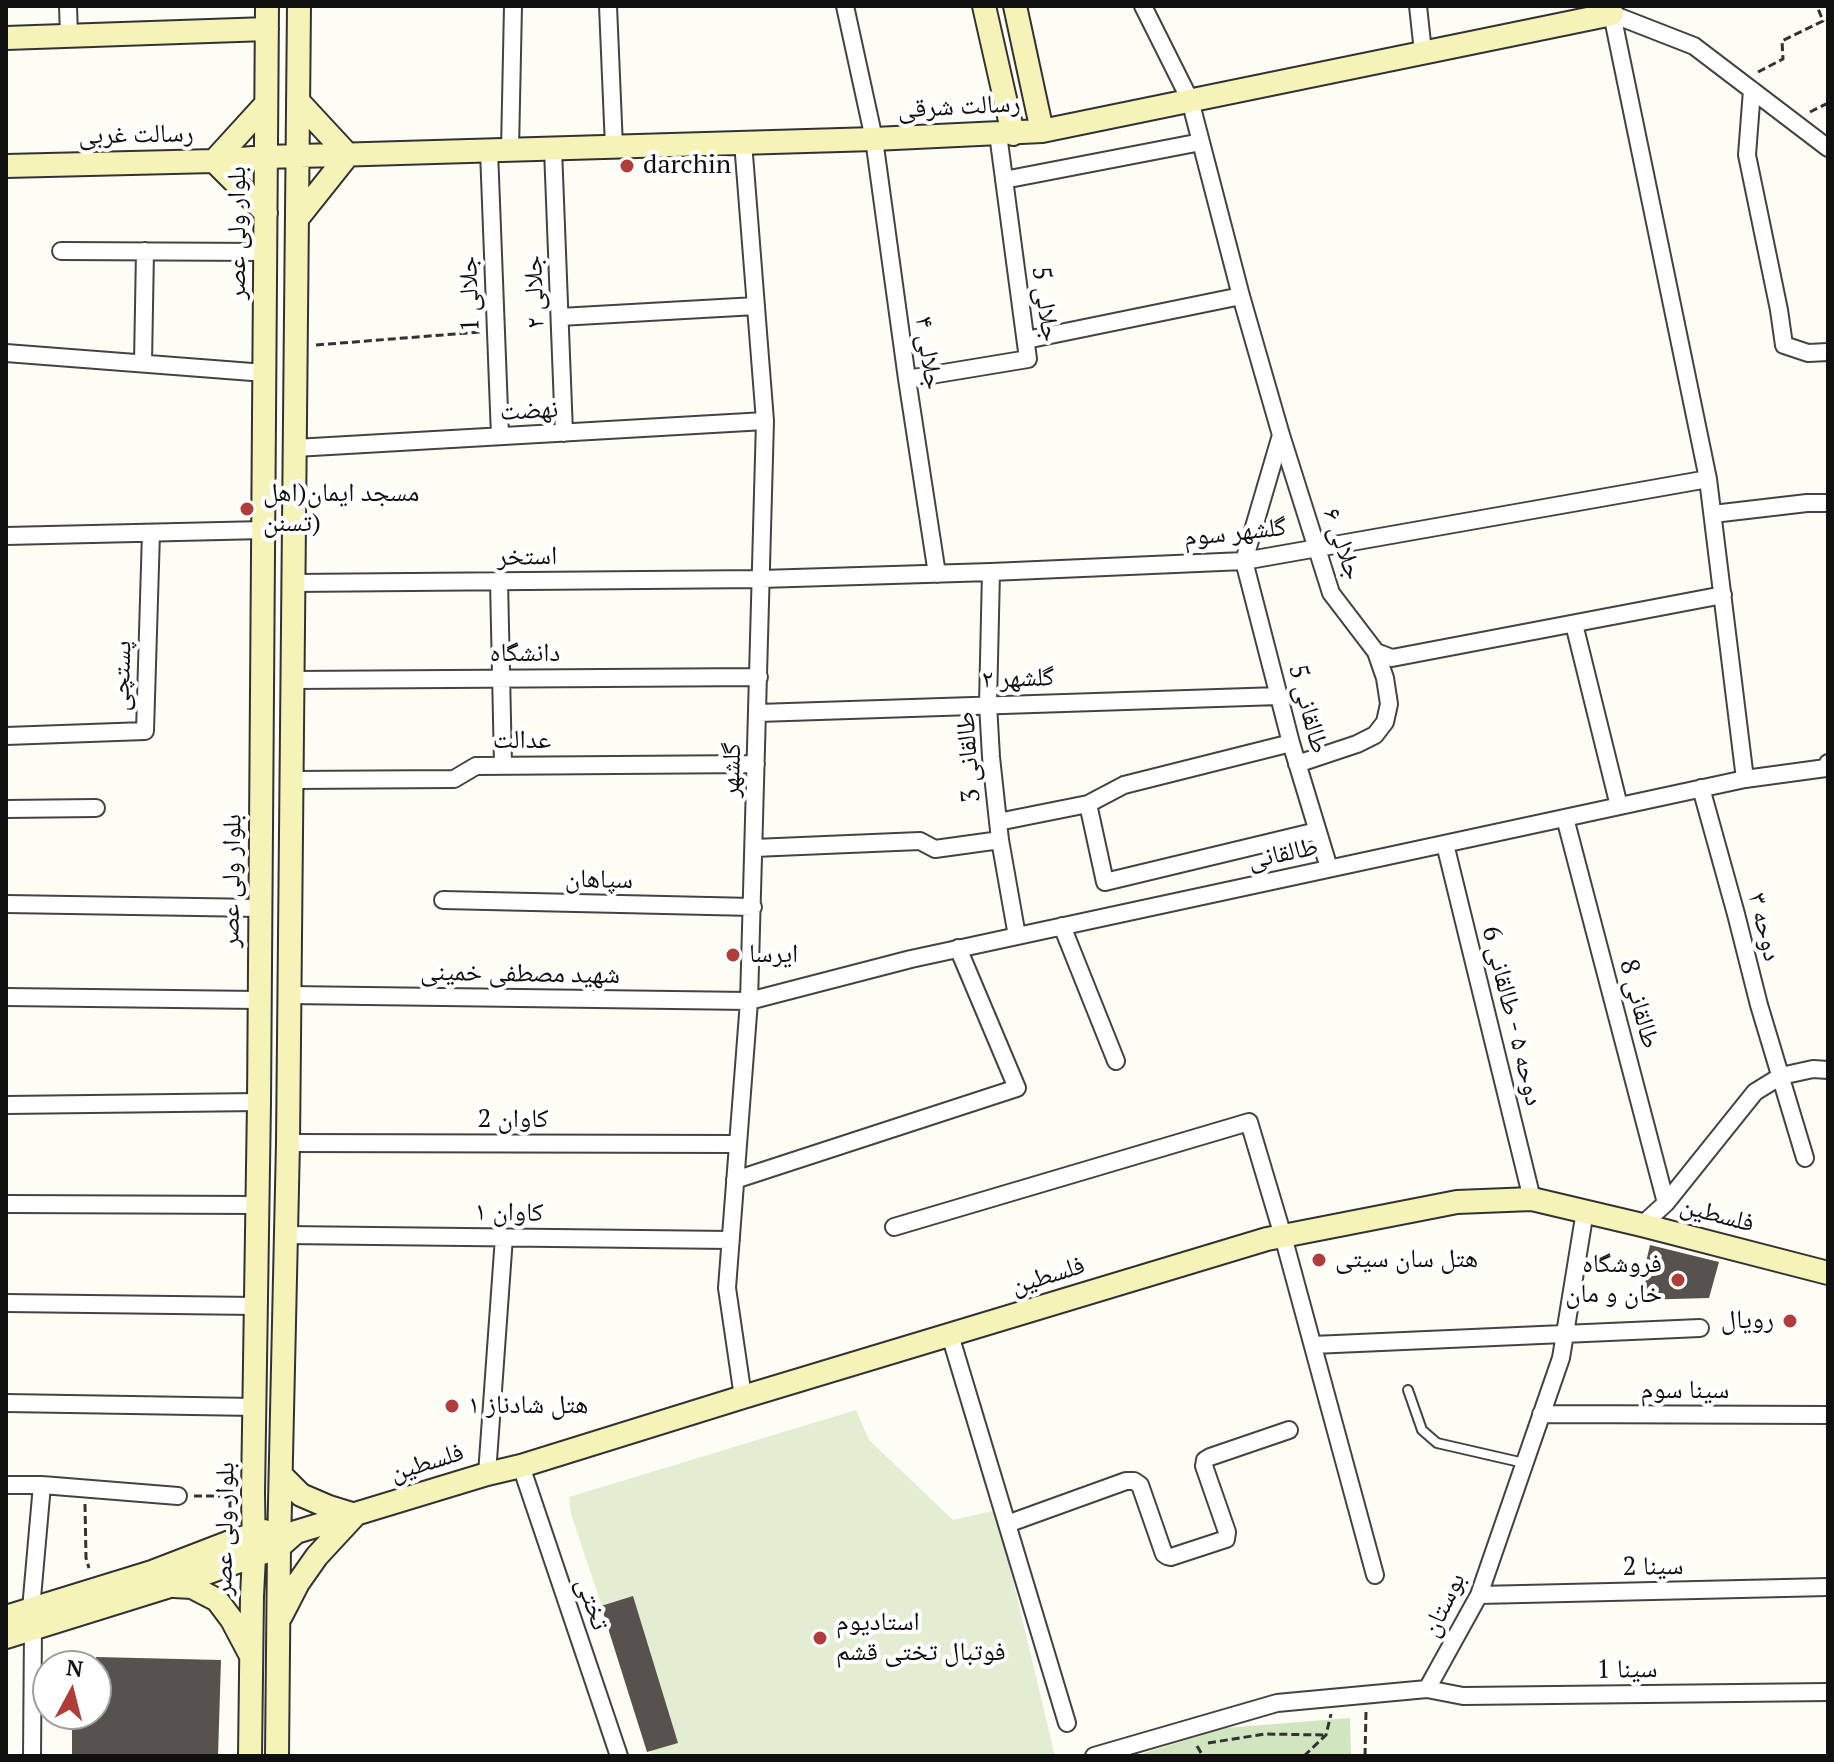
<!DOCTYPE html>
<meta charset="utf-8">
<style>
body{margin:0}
#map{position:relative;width:1834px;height:1762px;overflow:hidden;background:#fefdf5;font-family:"PT Serif",serif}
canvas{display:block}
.frame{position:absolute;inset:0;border:8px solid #101010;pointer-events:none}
.north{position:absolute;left:32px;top:1650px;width:80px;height:80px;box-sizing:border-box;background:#fff;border:2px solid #9f9f9f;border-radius:50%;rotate:7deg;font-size:22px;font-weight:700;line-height:32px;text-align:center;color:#101010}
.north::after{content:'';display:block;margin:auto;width:28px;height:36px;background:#b03d39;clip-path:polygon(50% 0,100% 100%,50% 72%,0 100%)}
</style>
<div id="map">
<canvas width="1834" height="1762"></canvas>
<div class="frame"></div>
<div class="north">N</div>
</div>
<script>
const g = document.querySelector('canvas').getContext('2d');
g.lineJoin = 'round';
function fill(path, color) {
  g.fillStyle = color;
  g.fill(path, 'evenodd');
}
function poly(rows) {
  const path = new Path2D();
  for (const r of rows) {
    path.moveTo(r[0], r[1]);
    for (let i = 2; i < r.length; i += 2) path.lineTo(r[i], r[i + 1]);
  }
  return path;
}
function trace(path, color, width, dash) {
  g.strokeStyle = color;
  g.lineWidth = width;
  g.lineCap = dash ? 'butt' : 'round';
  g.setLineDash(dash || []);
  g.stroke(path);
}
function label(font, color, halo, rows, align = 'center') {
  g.font = font + ' "PT Serif","Noto Naskh Arabic",serif';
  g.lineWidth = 8;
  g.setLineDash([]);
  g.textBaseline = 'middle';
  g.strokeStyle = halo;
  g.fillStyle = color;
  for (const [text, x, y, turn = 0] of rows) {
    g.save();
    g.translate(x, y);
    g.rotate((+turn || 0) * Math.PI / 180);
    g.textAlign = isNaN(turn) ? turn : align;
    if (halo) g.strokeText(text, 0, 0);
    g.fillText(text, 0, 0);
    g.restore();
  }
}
const green = poly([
 [1350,1718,1351,1756,1135,1756,1224,1728]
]);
const pitch = poly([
 [856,1410,869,1440,953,1520,996,1510,1055,1756,652,1756,571,1514,569,1497]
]);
const building = poly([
 [1650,1245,1719,1262,1709,1298,1637,1300],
 [633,1596,678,1743,647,1752,601,1606],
 [96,1657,221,1660,218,1756,72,1756,72,1714,96,1714]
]);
const path = poly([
 [1758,72,1783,59,1782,41,1823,21,1817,6],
 [1810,112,1828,103],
 [316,345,480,332],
 [194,1496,230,1496],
 [85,1504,86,1558,89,1568],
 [230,1521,230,1462,231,1462],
 [1208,1743,1265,1734,1326,1735],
 [1197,1746,1203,1756],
 [1304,1756,1326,1735,1331,1714],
 [1365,1756,1366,1712]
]);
const lane = poly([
 [1408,1390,1422,1430,1437,1443,1524,1463]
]);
const street = poly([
 [68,6,69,35],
 [608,6,614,147],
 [845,6,874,139,907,379,937,574],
 [1143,6,1190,100,1241,296,1281,435,1331,593,1376,652,1392,658,1723,595],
 [1418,6,1423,52],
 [1608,6,1612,14,1708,479,1745,779],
 [1612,14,1694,46,1828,148],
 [1752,90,1747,155,1779,310,1784,345,1808,353,1828,352],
 [553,149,564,433],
 [510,150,513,6],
 [489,151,500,436],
 [1004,180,1201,142],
 [61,251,266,252],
 [560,317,756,306],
 [1026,340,1241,296],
 [6,353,265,373],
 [143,363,145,251],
 [907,379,1028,359,998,134],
 [1281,435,1244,561,1291,743,1329,868],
 [295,448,765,421],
 [1713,514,1807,503,1828,503],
 [6,536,264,530],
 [991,572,988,704,991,757,1000,840,1017,936],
 [499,581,503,765],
 [293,583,761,579,991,572,1244,561,1708,479],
 [1574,624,1619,806],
 [293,680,759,677],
 [758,713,1279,696],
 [6,736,145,731,151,533],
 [1297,764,1357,744,1375,735,1385,722,1389,704,1385,678,1376,652],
 [292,780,454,779,476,766,756,764],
 [1701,788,1736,914,1759,1005,1805,1158],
 [1088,804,1105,882,1317,831],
 [6,809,96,808],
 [1565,818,1666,1203],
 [998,822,1088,804,1124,785,1291,743],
 [1445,844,1532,1199],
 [754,848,920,841,935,849,1000,840],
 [443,900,753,907],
 [6,904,260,908],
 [1062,926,1116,1061],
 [290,995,749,1001,911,959,1745,779,1826,768,1828,763],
 [6,997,259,1000],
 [6,1105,259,1102],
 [288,1143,738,1144],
 [735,1180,1017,1088,958,948],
 [6,1204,257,1205],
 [1642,1225,1666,1203,1755,1092,1781,1076,1813,1069,1828,1070],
 [894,1227,1249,1122,1283,1236,1375,1575],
 [286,1235,731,1240],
 [6,1303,256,1306],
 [950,1335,1067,1723],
 [1313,1345,1700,1328],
 [743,1397,727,1288,749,1001,765,421,743,142],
 [6,1403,255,1407],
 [1541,1414,1828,1415],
 [521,1466,619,1756],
 [487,1474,504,1237],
 [6,1485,42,1485,178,1496],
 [1007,1524,1126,1481,1134,1481,1140,1485,1164,1554,1167,1556,1171,1557,1226,1539,1227,1532,1204,1466,1205,1460,1210,1457,1289,1430],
 [1479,1595,1828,1587],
 [31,1609,42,1485],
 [1427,1689,1479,1595,1561,1358,1585,1211],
 [32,1756,33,1628],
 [1094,1756,1277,1703,1427,1689,1463,1696,1828,1692]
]);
const secondary = poly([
 [984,6,1013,134],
 [1015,6,1042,131],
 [6,38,267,29],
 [6,166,214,161,266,157,874,139,1042,131,1612,14],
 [266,213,214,161,266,104],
 [297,219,348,155,298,101],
 [174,1586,192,1587,217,1600,232,1620,250,1654],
 [281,1616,298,1583,317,1556,355,1515,329,1507,301,1495,281,1475],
 [6,1617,152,1572,230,1542,264,1531],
 [6,1637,173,1585,279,1547,296,1532,487,1474,521,1466,743,1397,1267,1239,1283,1236,1457,1202,1532,1199,1642,1225,1828,1273],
 [250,1756,252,1596,254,1556,253,1493,259,1102,267,6],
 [277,1756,279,1547,288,1143,299,6]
]);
const markers = [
 [627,166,8,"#b03d39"],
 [247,509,8,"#b03d39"],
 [733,955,8,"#b03d39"],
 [1319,1260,8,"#b03d39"],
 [1678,1280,8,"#b03d39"],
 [1790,1321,8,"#b03d39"],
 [452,1406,8,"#b03d39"],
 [820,1638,8,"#b03d39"]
];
const streetNames = [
 ["رسالت شرقی",959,107,-3],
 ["رسالت غربی",136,135,-1],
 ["بلوار ولی عصر",238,233,-90],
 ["جلالی ۲",535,292,-92],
 ["جلالی 1",470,294,-92],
 ["جلالی 5",1045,304,82],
 ["جلالی ۴",928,353,82],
 ["نهضت",529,411,-3],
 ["گلشهر سوم",1235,533,-6],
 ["جلالی ۶",1342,544,71],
 ["استخر",527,557,-1],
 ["دانشگاه",525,654],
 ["پستچی",122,676,-88],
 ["گلشهر ۲",1018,679,-2],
 ["طالقانی 5",1308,709,75],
 ["عدالت",522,741],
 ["طالقانی 3",969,757,-94],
 ["گلشهر",732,770,-88],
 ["طالقانی",1283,854,-12],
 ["سپاهان",599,880,1],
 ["بلوار ولی عصر",232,881,-89],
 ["دوحه ۳",1764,927,76],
 ["شهید مصطفی خمینی",520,974,1],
 ["طالقانی 8",1639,1004,75],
 ["دوحه ۵ - طالقانی 6",1512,1016,76],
 ["کاوان 2",513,1120],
 ["کاوان ۱",509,1213,1],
 ["فلسطین",1717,1215,15],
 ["فلسطین",1048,1276,-17],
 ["سینا سوم",1685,1391],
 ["فلسطین",427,1463,-17],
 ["بلوار ولی عصر",225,1529,-89],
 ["سینا 2",1653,1567,-1],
 ["تختی",592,1604,71],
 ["بوستان",1444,1605,-64],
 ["سینا 1",1627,1670,-1]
];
const poiNames = [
 ["darchin",643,166],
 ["مسجد ایمان(اهل",263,494],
 ["تسنن)",263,524],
 ["ایرسا",749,955],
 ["هتل سان سیتی",1335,1260],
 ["فروشگاه",1662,1265,"right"],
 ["خان و مان",1662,1295,"right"],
 ["رویال",1774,1321,"right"],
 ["هتل شادناز ۱",468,1406],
 ["استادیوم",836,1623],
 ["فوتبال تختی قشم",836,1653]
];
fill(green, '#d1e5c1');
fill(pitch, '#e2edd2');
fill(building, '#57524e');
trace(lane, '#434343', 12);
trace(street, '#434343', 20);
trace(secondary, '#323232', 26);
trace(path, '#323232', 3, [8, 4]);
trace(lane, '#fff', 8);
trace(street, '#fff', 16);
trace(secondary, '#f5f3b8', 22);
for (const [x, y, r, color] of markers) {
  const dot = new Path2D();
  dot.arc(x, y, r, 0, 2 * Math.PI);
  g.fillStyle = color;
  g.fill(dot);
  trace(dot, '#fff', 3);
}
label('26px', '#101010', '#fff', streetNames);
label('26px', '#101010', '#fff', poiNames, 'left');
</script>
